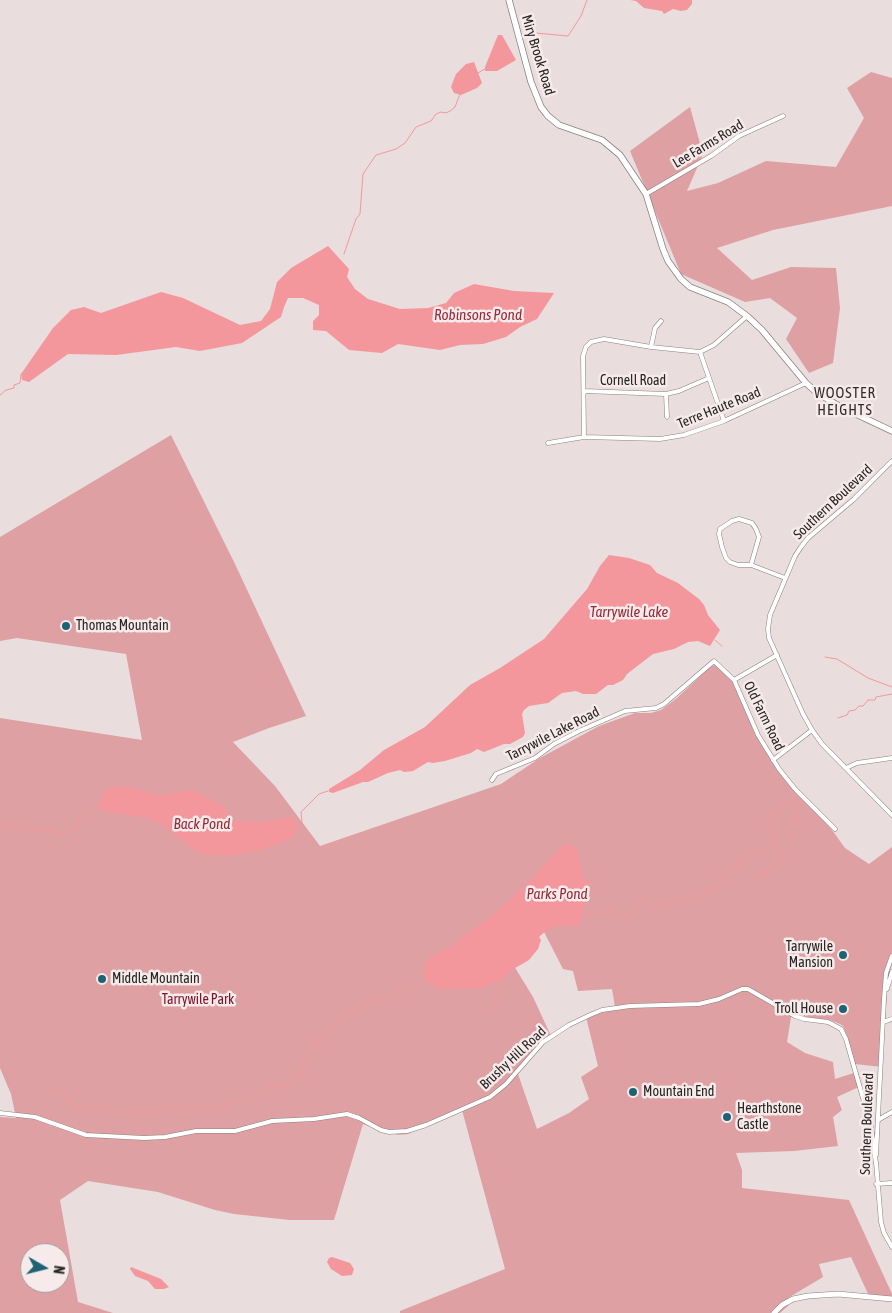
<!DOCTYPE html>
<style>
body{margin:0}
#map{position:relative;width:892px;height:1313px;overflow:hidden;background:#e9dddd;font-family:"Asap Condensed",sans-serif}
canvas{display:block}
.north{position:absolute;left:20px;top:1243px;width:50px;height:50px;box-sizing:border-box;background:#f6eaea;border:1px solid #a49b9b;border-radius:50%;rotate:98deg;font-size:14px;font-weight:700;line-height:20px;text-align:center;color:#292525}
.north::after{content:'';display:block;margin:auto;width:18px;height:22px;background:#1d6374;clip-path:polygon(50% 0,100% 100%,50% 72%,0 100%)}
</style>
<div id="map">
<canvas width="892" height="1313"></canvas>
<div class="north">N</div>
</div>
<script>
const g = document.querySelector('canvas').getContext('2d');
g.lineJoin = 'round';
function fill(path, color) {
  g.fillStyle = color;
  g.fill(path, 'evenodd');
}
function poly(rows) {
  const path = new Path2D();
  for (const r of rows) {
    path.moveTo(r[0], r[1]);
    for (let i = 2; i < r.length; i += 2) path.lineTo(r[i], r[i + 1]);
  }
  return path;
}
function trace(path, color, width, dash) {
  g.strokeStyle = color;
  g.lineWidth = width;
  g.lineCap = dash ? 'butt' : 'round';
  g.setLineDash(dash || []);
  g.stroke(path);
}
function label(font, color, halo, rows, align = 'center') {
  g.font = font + ' "Asap Condensed",sans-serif';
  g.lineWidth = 5;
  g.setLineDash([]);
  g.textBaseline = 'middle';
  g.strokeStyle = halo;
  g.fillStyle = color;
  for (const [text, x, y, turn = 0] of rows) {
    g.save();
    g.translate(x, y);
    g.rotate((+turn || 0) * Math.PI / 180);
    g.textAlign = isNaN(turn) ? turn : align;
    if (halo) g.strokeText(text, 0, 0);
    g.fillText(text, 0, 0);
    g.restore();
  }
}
const green = poly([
 [871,72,892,78,892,206,773,230,717,248,752,280,791,267,836,268,840,308,833,363,809,373,786,339,797,318,770,298,745,302,681,274,630,151,690,107,703,154,687,191,718,183,766,161,836,167,864,118,847,88],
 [171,435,235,564,306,716,269,728,233,742,275,786,320,846,501,784,540,758,599,726,635,713,651,713,661,710,677,698,710,667,717,664,735,682,750,720,773,758,797,791,832,830,845,848,869,864,892,847,892,965,888,978,882,1067,855,1064,847,1037,843,1026,840,1024,830,1020,812,1019,792,1011,787,1042,805,1053,833,1062,835,1079,857,1072,861,1086,837,1097,842,1110,833,1117,838,1146,794,1151,736,1153,742,1170,742,1188,849,1200,892,1294,892,1298,869,1296,851,1257,819,1264,823,1277,788,1298,789,1305,780,1313,400,1313,400,1311,505,1269,462,1110,408,1134,398,1135,363,1124,334,1220,290,1220,234,1214,215,1210,158,1192,88,1181,60,1200,78,1302,113,1313,0,1313,0,1117,16,1118,11,1094,0,1068,0,718,142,740,126,654,17,638,0,641,0,537],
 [543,930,563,969,573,971,578,991,612,989,615,1007,586,1017,598,1066,581,1077,589,1099,569,1113,537,1129,518,1074,551,1036,533,997,514,966],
 [30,1253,60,1253,60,1283,30,1283]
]);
const water = poly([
 [630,0,692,0,692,4,687,10,681,11,673,9,664,14,662,11,644,8,636,1],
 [498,35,502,35,516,60,497,71,485,71,485,67],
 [474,62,482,83,477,88,461,95,454,93,451,87,456,74,466,64],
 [328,246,349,269,347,277,355,289,368,299,400,309,428,308,446,303,454,293,474,284,514,291,554,293,537,319,520,327,506,337,483,344,460,345,440,350,398,344,382,353,349,350,326,331,313,330,313,321,319,315,319,305,303,298,288,298,284,307,281,317,242,343,200,351,176,347,116,355,68,354,29,382,22,380,21,374,53,328,71,310,84,307,101,313,161,292,183,298,240,325,261,321,270,309,277,282,291,268],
 [609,555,629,558,650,565,657,573,678,583,699,599,704,605,708,615,720,630,710,646,698,641,688,642,674,649,653,654,627,674,623,680,613,685,608,685,596,694,583,694,576,691,562,693,548,703,529,706,524,710,522,714,525,733,523,737,510,744,504,744,484,752,477,749,471,753,445,761,433,763,428,762,413,771,404,772,400,770,388,773,368,782,363,782,333,793,329,792,329,789,360,770,384,750,425,727,470,685,500,668,544,639,587,589,600,566],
 [116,787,132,787,158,795,193,790,223,806,228,814,229,821,261,822,292,817,295,819,294,823,298,829,292,838,262,850,228,856,208,855,193,849,161,824,144,817,111,813,99,809,99,803,105,790],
 [563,845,570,845,577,850,583,877,591,883,579,926,558,926,548,929,539,937,541,940,538,949,529,960,510,971,502,980,493,982,483,988,440,989,428,982,425,979,423,965,433,955,450,948,458,940,489,918,530,881],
 [332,1257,350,1263,354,1269,352,1275,342,1276,331,1269,327,1262,329,1258],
 [131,1267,161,1279,169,1287,164,1289,155,1289,148,1281,135,1276,130,1269]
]);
const stream = poly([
 [528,36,536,33,568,36,581,16,587,0],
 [478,73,485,69],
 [344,254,356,219,360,214,363,174,376,155,396,149,405,143,416,127,431,121,436,114,441,112,446,113,450,111,455,107,460,94],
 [0,395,6,390,14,388,14,385,20,383,21,374],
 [715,640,722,646],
 [825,657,837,659,868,678,892,687],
 [838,718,847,715,849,711,855,710,859,706,863,706,868,700,875,700,876,697,892,694],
 [0,822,23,829,34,828,42,831,64,833,76,829,79,826,78,819,100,804],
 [298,829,302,822,301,812,319,794,328,791],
 [653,906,657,907,666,903,698,899,707,891,718,887,724,873,731,870,731,866,740,867,742,858,754,850,765,851,772,848,776,839,775,836,768,831,772,820,783,805,795,797,798,808,794,818,796,825,792,831,789,841,784,848,780,862,770,869,758,874,755,878],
 [582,912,599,914,611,911,628,918,632,915,634,907,640,901,647,901,650,903],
 [492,1011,493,1005,503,986,504,979],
 [56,1090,69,1097,72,1104,76,1106,111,1110,113,1112,115,1110,120,1112,143,1112,159,1110,168,1106,177,1109,212,1106,218,1108,227,1106,227,1103,240,1103,252,1096,259,1096,269,1092,270,1086,279,1087,298,1079,302,1068,319,1039,333,1028,344,1014,349,1013,357,1014,361,1006,366,1004,377,999,385,1000,389,999,396,994,400,988,411,986,426,979]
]);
const minor = poly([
 [646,194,711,156,739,136,783,116],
 [651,347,655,328,661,321],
 [584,391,666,394,679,391,709,378],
 [666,394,667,417],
 [724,421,700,352,714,345,747,316],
 [584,437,583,356,586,347,591,342,604,339,651,347,700,352],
 [548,443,584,437,660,439,684,435,724,421,806,383],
 [892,461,854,499,808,538,801,547,795,556,770,615,768,629,769,638,803,714,812,730,822,744,892,815],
 [739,519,752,523,756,529,759,537,751,565,738,565,730,562,726,558,722,547,719,534,720,529,732,521,739,519],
 [751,565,785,578],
 [734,680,777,655],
 [773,760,812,730],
 [846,768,857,763,892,758],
 [492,780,496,774,535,758,554,744,579,731,625,711,656,708,664,704,714,661,734,680,758,735,779,769,795,789,835,829],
 [887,989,892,972],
 [883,1022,892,1019],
 [0,1113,35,1117,86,1135,144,1138,165,1137,196,1131,235,1131,272,1121,314,1119,347,1114,359,1118,381,1130,389,1132,407,1131,426,1125,490,1097,506,1084,543,1042,569,1025,590,1015,602,1010,630,1006,699,1004,719,999,742,989,748,989,795,1016,804,1019,828,1022,841,1029,846,1039,871,1126,876,1164],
 [878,1120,892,1112],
 [876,1155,884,999,886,973,892,956],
 [876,1162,881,1222,884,1233,892,1247],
 [876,1184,892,1183]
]);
const tertiary = poly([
 [774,1313,782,1305,793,1299,808,1296,838,1294,892,1299]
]);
const secondary = poly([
 [509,0,531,82,541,107,548,116,559,125,602,140,620,155,646,194,663,249,668,261,681,279,690,287,728,302,747,316,762,330,806,383,816,392,837,405,892,431]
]);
const markers = [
 [66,626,5,"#1d6374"],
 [843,955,5,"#1d6374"],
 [102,979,5,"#1d6374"],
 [843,1009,5,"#1d6374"],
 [633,1092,5,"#1d6374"],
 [727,1117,5,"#1d6374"]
];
const streetNames = [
 ["Miry Brook Road",538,55,73],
 ["Lee Farms Road",708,144,-31],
 ["Cornell Road",633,381],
 ["Terre Haute Road",719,408,-22],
 ["Southern Boulevard",833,502,-43],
 ["Old Farm Road",764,716,64],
 ["Tarrywile Lake Road",553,734,-27],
 ["Brushy Hill Road",513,1058,-43],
 ["Southern Boulevard",867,1124,-88]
];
const poiNames = [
 ["Thomas Mountain",76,626],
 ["Tarrywile",833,947,"right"],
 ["Mansion",833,963,"right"],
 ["Middle Mountain",112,979],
 ["Troll House",833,1009,"right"],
 ["Mountain End",643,1092],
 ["Hearthstone",737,1109],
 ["Castle",737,1125]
];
const parkNames = [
 ["Tarrywile Park",198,1000]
];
const waterNames = [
 ["Robinsons Pond",478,315],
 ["Tarrywile Lake",629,612],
 ["Back Pond",202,824],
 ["Parks Pond",557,894]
];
const neighbourhoodNames = [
 ["WOOSTER",845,393],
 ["HEIGHTS",845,410]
];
fill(green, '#dea0a2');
fill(water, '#f4979c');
trace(stream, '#f4979c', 1);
trace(minor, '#8b8080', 5);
trace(tertiary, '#8b8080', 6);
trace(secondary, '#8b8080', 7);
trace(minor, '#fff', 4);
trace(tertiary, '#fff', 5);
trace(secondary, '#fff', 5.5);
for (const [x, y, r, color] of markers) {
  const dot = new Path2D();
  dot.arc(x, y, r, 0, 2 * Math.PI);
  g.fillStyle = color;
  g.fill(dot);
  trace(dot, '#f6eaea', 2);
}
label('14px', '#292525', '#f6eaea', streetNames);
label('14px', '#292525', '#f6eaea', poiNames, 'left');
label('14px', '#7e1027', '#f6eaea', parkNames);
label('italic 15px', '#952a39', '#f6eaea', waterNames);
g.letterSpacing = '1px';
label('15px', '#342b2b', '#f6eaea', neighbourhoodNames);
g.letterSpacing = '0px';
</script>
